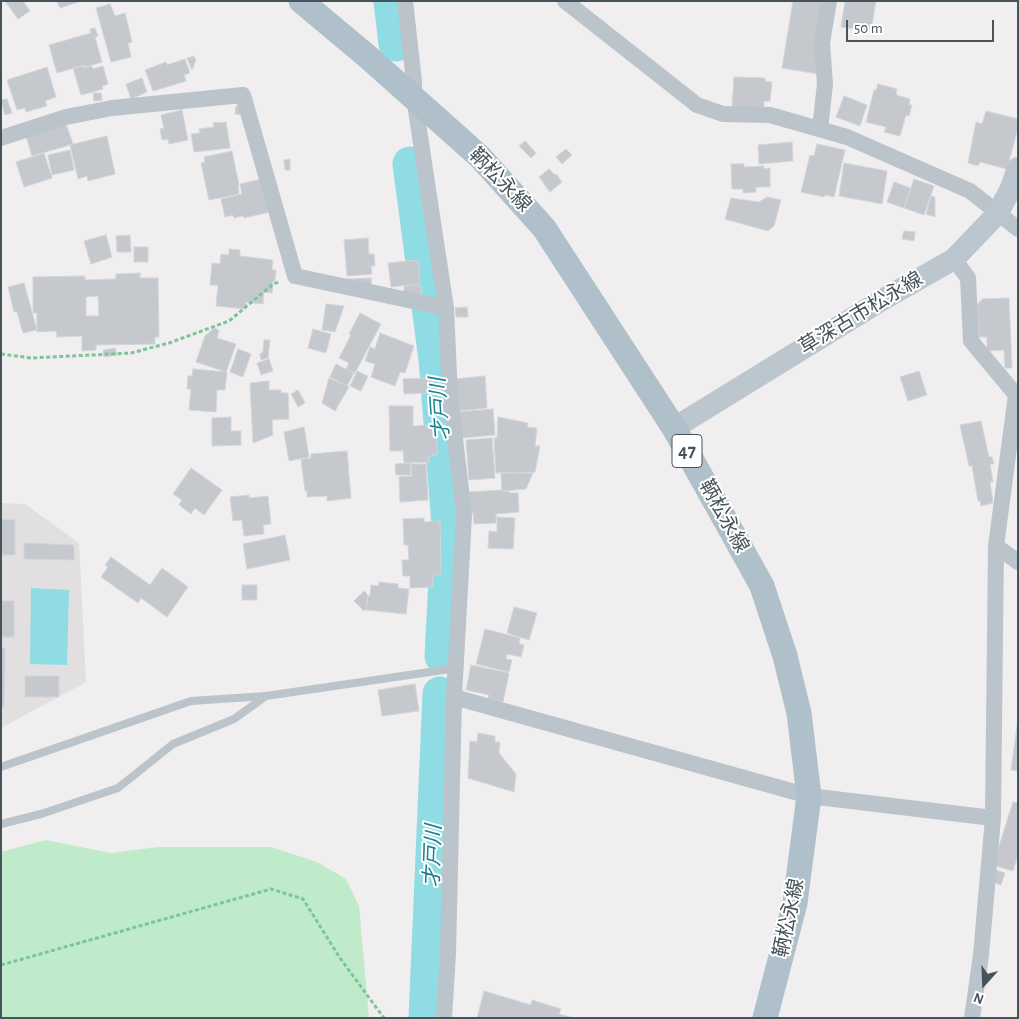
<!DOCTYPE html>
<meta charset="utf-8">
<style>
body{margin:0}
#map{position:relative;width:1019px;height:1019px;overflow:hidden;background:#f0eeee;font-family:"Alegreya Sans",sans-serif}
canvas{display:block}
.frame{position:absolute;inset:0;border:2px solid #47535a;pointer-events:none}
.north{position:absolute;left:959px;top:959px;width:50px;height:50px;-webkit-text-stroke:4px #fff;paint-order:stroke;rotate:200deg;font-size:14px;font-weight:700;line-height:20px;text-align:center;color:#47535a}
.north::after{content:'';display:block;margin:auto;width:18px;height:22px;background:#47535a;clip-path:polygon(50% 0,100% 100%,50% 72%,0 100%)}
.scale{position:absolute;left:846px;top:20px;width:148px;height:22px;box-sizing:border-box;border:2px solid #47535a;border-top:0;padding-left:6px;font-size:15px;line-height:18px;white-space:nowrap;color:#47535a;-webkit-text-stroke:4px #fff;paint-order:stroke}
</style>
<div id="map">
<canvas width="1019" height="1019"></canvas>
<div class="frame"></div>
<div class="north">N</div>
<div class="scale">50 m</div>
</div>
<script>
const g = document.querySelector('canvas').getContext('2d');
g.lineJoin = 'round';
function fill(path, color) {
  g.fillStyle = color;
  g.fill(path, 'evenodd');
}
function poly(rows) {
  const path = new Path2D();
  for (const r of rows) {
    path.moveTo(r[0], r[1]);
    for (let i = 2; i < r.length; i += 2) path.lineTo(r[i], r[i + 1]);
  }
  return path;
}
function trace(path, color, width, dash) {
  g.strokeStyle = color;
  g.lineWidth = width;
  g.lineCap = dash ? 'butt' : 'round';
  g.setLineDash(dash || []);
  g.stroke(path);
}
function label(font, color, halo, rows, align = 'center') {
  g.font = font + ' "Alegreya Sans","Noto Sans JP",sans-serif';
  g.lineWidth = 4;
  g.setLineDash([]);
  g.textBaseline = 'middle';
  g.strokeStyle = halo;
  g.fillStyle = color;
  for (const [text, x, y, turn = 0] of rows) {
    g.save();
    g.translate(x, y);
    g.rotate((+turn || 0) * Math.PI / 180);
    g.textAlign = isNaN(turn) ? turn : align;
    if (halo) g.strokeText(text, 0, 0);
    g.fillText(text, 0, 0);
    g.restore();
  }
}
const education = poly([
 [1,503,25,504,79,543,86,682,1,728]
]);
const green = poly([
 [46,840,111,853,158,847,271,847,317,862,346,879,359,906,369,1018,1,1018,1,852]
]);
const water = poly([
 [31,588,69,590,67,665,30,664]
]);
const river = poly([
 [391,1,396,44],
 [410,164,436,359,449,525,442,656],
 [426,1018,440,694]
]);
const building = poly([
 [5,1,23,1,30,11,18,19,5,1],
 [57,1,77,1,78,2,60,8,57,1],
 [793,1,828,1,818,74,782,68,793,1],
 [845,1,876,1,871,31,841,27,845,1],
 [110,4,115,16,125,13,132,42,128,43,131,57,111,62,96,8,110,4],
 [95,28,98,36,95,37,102,62,85,67,84,65,57,73,49,45,91,33,90,29,95,28],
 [194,56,196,60,192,70,187,58,194,56],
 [185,59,190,73,184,75,186,81,153,91,145,70,166,62,167,65,185,59],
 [84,66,84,68,92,66,93,69,103,66,108,84,102,86,103,89,81,95,73,68,84,66],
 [47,67,56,97,45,101,47,106,26,112,25,108,17,110,7,80,47,67],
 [734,77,765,78,765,81,772,82,770,101,764,101,764,108,732,107,734,77],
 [142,78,147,92,131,99,126,84,142,78],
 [878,84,897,89,896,95,910,99,909,105,912,105,909,116,906,115,900,136,884,132,886,127,866,122,874,90,876,90,878,84],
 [93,93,101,93,102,100,94,101,93,93],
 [844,96,867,105,860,126,836,117,844,96],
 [7,99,12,113,5,115,1,100,7,99],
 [236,106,245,107,245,115,235,114,236,106],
 [182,110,188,140,169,144,168,139,162,140,160,129,164,128,161,115,182,110],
 [986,111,1018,119,1018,128,1007,169,980,162,978,166,968,163,976,122,982,124,986,111],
 [65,121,73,144,32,156,25,133,65,121],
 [226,122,230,148,194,152,191,134,200,133,199,129,214,127,213,123,226,122],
 [107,136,115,174,88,181,87,176,78,179,70,145,107,136],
 [525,141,536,153,531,158,519,146,525,141],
 [792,142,793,161,759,164,758,145,792,142],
 [817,144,845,150,834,197,825,195,824,197,801,192,810,155,814,156,817,144],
 [566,149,572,155,562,164,556,157,566,149],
 [70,150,74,170,52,175,48,155,70,150],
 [232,151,239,185,238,185,239,194,209,200,201,163,205,162,204,157,232,151],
 [44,153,52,178,24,187,16,162,44,153],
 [290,159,290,170,285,170,284,160,290,159],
 [844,163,887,171,882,204,839,196,844,163],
 [731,164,744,164,744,167,764,166,764,169,770,168,770,187,756,187,756,192,743,193,743,189,732,189,731,164],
 [549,169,555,175,556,174,562,182,550,192,539,177,549,169],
 [266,178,274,211,244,218,243,216,234,218,233,215,225,217,221,199,242,194,240,184,266,178],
 [914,179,934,186,924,215,904,208,914,179],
 [894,182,911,188,904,208,887,202,894,182],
 [931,196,935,197,935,217,926,214,931,196],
 [767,197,781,200,774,226,768,231,725,219,731,198,759,202,767,197],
 [904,231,915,232,914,241,902,239,904,231],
 [106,235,112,257,91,264,84,241,106,235],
 [130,235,131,252,117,252,116,236,130,235],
 [368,238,369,254,374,254,375,266,371,266,372,274,347,276,344,240,368,238],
 [134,247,148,247,148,262,134,262,134,247],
 [229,249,240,250,240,256,273,260,272,270,276,270,275,281,273,281,272,293,264,292,263,304,246,302,246,309,216,306,218,285,210,285,212,263,220,264,221,254,229,255,229,249],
 [418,260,420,284,391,287,388,263,418,260],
 [140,273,140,278,158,278,159,337,155,337,155,344,96,345,96,350,82,351,82,336,57,337,56,331,37,332,37,313,33,313,33,277,85,276,85,280,116,279,116,274,140,273],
 [98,296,99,316,86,316,86,297,98,296],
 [371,278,372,291,348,279,371,278],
 [24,283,37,330,23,333,17,312,14,312,8,287,24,283],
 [404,286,422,286,421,297,404,297,404,286],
 [1009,298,1012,368,1005,368,1004,350,987,351,987,337,979,337,977,305,982,299,1009,298],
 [326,304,344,306,335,332,322,330,326,304],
 [467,307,468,317,456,317,455,308,467,307],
 [360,313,381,324,355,373,346,369,349,363,339,358,351,335,349,334,360,313],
 [214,328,219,330,217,338,236,344,226,372,196,362,205,336,214,328],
 [313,329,331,334,326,353,308,348,313,329],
 [380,333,414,346,405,373,400,372,395,386,371,377,375,364,365,361,370,347,375,349,380,333],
 [264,340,270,340,268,358,261,360,260,354,263,352,264,340],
 [115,348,117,355,104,357,103,350,115,348],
 [238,349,251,354,243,377,230,372,238,349],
 [269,359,273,371,261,375,257,363,269,359],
 [336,364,354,373,347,386,330,377,336,364],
 [193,369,227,372,225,390,217,390,216,412,189,410,191,389,187,389,188,376,192,376,193,369],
 [357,371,368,376,361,391,350,386,357,371],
 [919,371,927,395,908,401,900,377,919,371],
 [485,376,487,408,458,411,455,379,485,376],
 [329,378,349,387,335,411,322,403,329,378],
 [428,378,428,393,404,394,403,379,428,378],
 [269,381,269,390,281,390,281,393,288,393,289,419,272,420,273,435,253,443,250,383,269,381],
 [298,390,305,403,298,407,291,394,298,390],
 [389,406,413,406,413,426,436,425,437,455,429,456,429,462,404,463,403,451,390,451,389,406],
 [493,409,495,435,462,438,459,412,493,409],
 [231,417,231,431,241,431,241,445,212,446,212,418,231,417],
 [498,417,528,423,527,427,537,428,535,446,540,446,535,472,496,473,494,438,497,438,498,417],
 [981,421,989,457,992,457,994,464,990,464,993,482,990,482,993,503,981,506,980,501,978,501,972,466,969,466,960,425,981,421],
 [304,427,309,457,289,461,284,432,304,427],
 [492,438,495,478,469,480,466,440,492,438],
 [347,451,351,498,327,501,327,496,307,497,307,491,305,491,301,459,311,458,311,454,347,451],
 [410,463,411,475,396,475,395,464,410,463],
 [411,464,426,464,428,500,400,502,399,477,412,476,411,464],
 [191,468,222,490,204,515,195,508,191,514,179,505,182,500,173,494,191,468],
 [501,473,533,473,526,489,502,491,501,473],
 [502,490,502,491,509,491,509,493,518,493,519,512,496,514,496,523,474,524,473,513,471,513,469,492,502,490],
 [249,495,249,498,268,496,271,524,263,525,264,534,244,536,242,520,233,521,230,497,249,495],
 [497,517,515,518,513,549,488,548,489,531,497,532,497,517],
 [424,518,424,522,440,521,441,574,433,575,433,587,410,588,410,576,403,576,402,560,409,560,408,545,404,545,403,519,424,518],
 [1,519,15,520,15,555,1,555,1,519],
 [285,535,290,560,247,569,243,544,285,535],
 [24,543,74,545,74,560,24,559,24,543],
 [111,557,150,585,162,568,188,587,167,617,141,598,138,603,101,577,108,567,105,565,111,557],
 [379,582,398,584,398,588,409,589,406,614,366,610,368,596,370,596,371,585,379,586,379,582],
 [242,585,257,585,257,600,242,600,242,585],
 [364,591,368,595,366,609,364,611,354,601,364,591],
 [1,601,14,601,14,637,1,637,1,601],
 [514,607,537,613,529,640,507,633,514,607],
 [485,629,520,638,519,644,524,645,521,657,507,654,506,659,512,660,509,672,476,664,485,629],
 [1,648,5,648,4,707,1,707,1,648],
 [471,665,509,673,503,702,488,699,489,695,466,690,471,665],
 [25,676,59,676,59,697,25,697,25,676],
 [415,684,419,711,382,716,378,690,415,684],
 [1018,720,1018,771,1011,770,1018,720],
 [478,733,495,736,495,742,500,742,499,753,516,774,514,792,468,778,470,741,477,742,478,733],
 [1013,802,1018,803,1018,855,1013,871,993,865,1013,802],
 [992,869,1005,873,1001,885,988,881,992,869],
 [484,991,531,1005,532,1000,561,1009,559,1014,574,1018,477,1018,484,991]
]);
const path = poly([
 [1,354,31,358,131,353,169,343,229,321,272,285,278,282],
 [1,965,271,889,303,899,340,958,384,1018]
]);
const lane = poly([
 [1,767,191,701,266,696,457,668],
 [1,824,41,814,118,788,173,744,234,719,266,696]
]);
const street = poly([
 [405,1,414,82,414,97,446,308,450,396,464,515,454,697,448,953,444,1018],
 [565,1,697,105,723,114,770,115,847,137,970,191,1018,229],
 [820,129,825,84,822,43,829,1],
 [1,138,66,117,112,108,243,95,295,276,446,308],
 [954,259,968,278,971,341,1016,395,996,546,993,818,981,955,972,1018],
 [996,546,1018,562],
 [454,697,809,796,993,818]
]);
const secondary = poly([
 [674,428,882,300,954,259,998,213,1011,188,1018,168]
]);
const primary = poly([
 [301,1,368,57,480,157,544,228,674,428,762,586,785,656,799,713,809,796,795,903,765,1018]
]);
const shields = [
 [687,451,30]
];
const shieldNames = [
 ["47",687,451]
];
const streetNames = [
 ["鞆松永線",500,180,46],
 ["草深古市松永線",861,313,-31],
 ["鞆松永線",724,516,61],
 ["鞆松永線",789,918,-78]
];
const waterNames = [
 ["才戸川",440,409,-94],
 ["才戸川",433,856,-88]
];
fill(education, '#e1dfdf');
fill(green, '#bfebcb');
fill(water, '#8fdce4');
trace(river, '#8fdce4', 35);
fill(building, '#c5c9cd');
trace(building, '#d2d5d9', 1);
trace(path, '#7ac699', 3, [4, 2.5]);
trace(lane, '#bac4ca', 8);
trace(street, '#bac4ca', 16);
trace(secondary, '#bbc6ce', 22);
trace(primary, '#afc0cb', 25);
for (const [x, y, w] of shields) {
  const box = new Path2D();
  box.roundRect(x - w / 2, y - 16.5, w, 33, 4);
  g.fillStyle = '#fff';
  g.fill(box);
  trace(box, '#47535a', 1);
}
label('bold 19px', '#47535a', null, shieldNames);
label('20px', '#47535a', '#fff', streetNames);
label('italic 21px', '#16828f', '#fff', waterNames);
</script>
